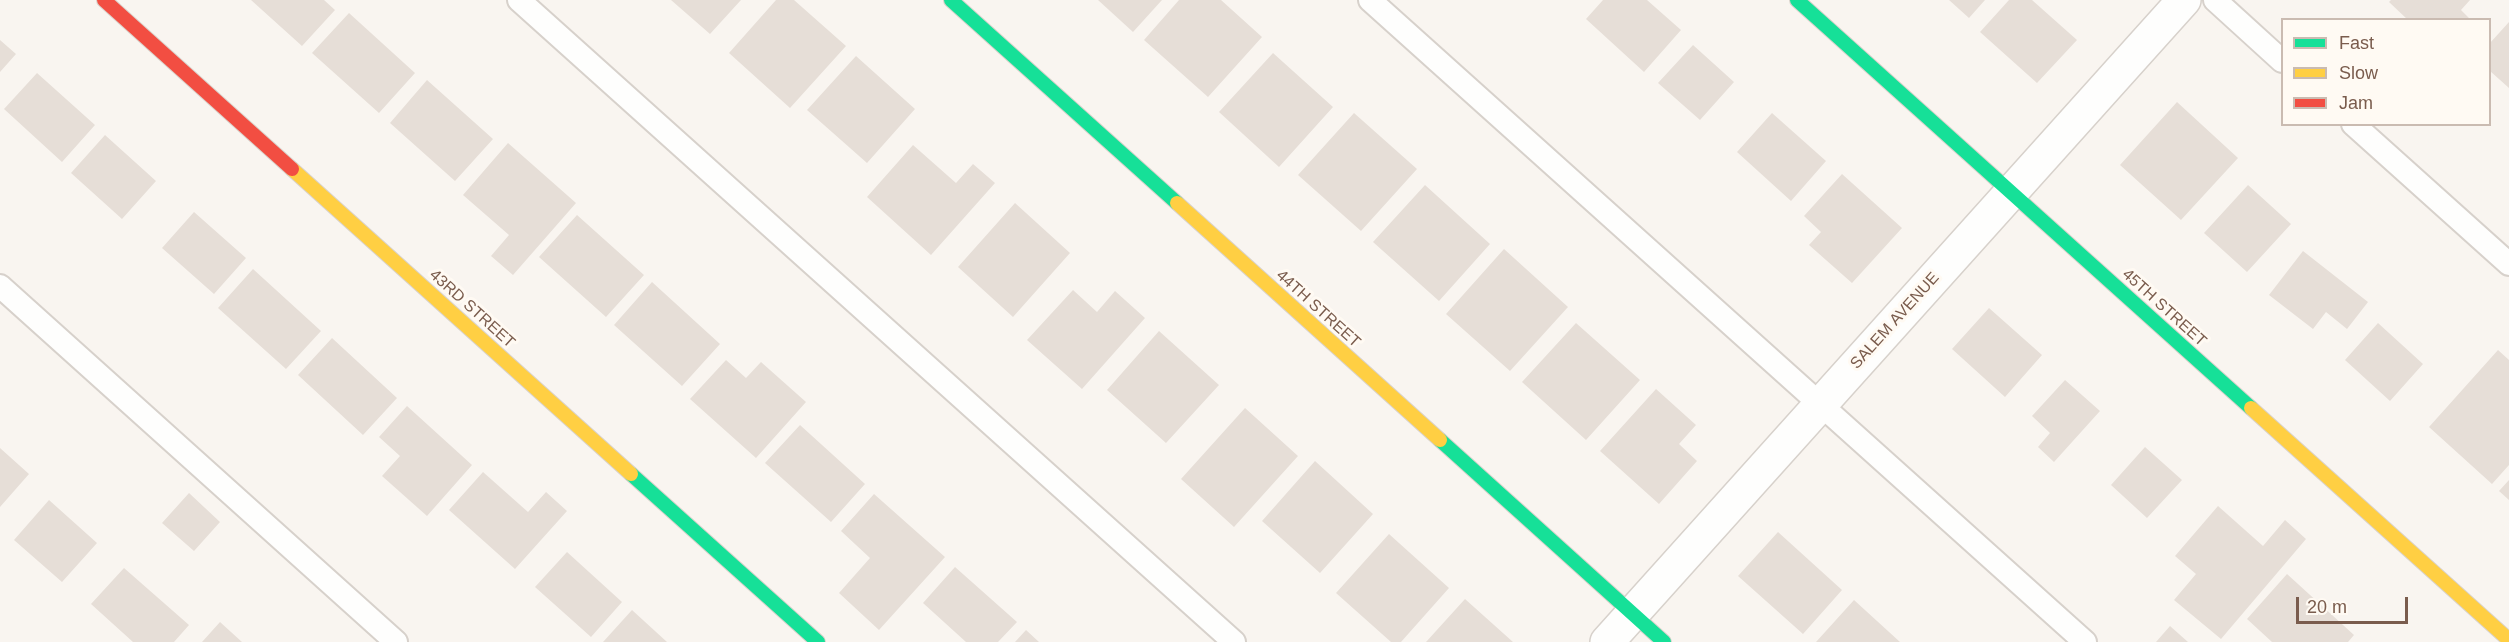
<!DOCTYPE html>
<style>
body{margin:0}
#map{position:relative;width:2509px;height:642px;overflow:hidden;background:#f9f5f0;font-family:Arial,sans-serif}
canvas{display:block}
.legend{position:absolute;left:2281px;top:18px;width:210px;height:108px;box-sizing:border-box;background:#fffaf3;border:2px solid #cabbb1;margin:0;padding:8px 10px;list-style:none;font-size:18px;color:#7a5c4d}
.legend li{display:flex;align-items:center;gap:12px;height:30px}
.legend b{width:30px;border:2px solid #cabbb1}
.scale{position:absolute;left:2296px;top:597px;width:112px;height:27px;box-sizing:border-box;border:3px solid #7a5c4d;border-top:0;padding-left:8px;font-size:18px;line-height:21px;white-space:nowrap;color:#7a5c4d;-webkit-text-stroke:4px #fffaf3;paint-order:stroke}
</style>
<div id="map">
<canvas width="2509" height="642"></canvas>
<ul class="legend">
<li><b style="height:8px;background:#16e098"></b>Fast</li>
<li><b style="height:8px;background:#ffcf43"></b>Slow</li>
<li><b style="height:8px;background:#f24e42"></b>Jam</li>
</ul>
<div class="scale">20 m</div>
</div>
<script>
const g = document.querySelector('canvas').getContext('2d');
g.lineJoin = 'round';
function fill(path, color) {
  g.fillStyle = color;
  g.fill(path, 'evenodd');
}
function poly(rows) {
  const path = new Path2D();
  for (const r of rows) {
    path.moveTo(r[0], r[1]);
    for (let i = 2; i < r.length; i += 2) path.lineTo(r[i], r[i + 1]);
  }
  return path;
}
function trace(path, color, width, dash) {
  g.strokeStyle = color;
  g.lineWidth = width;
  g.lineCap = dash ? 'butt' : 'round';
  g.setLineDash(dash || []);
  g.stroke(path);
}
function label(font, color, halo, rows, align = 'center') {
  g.font = font + ' Arial,sans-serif';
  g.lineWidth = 6;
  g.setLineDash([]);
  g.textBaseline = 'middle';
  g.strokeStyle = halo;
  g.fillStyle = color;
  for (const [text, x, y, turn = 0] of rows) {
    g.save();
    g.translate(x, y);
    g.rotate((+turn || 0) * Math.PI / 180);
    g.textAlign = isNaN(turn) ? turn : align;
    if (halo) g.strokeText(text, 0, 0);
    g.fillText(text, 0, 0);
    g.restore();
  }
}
const building = poly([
 [251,0,324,0,335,10,302,46],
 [671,0,741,0,710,34],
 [776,0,794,0,846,46,790,108,729,53],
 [1098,0,1162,0,1133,32],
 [1179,0,1221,0,1262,37,1208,97,1144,40],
 [1603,0,1647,0,1681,30,1644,72,1586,19],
 [1949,0,1985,0,1969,18],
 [2009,0,2032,0,2077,40,2037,83,1980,32],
 [2391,0,2470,0,2461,10,2471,20,2408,20,2389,2],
 [349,13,415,73,379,113,312,53],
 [2509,22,2509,88,2490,71,2490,43],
 [0,40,16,54,0,72],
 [1693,45,1734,82,1700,120,1658,83],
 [1273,53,1333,107,1279,167,1219,112],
 [856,56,915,109,867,163,807,110],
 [37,73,95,125,62,162,4,109],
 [427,80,493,139,455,181,390,123],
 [2177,102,2238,158,2181,220,2120,165],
 [1354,113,1417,169,1361,231,1298,175],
 [1772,113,1826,161,1791,201,1737,152],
 [105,135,156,181,122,219,71,173],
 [508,143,576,203,513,275,491,256,509,235,463,195],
 [913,145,956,183,973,164,995,183,931,255,867,197],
 [1842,174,1902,228,1852,283,1809,245,1821,232,1804,216],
 [1425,185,1490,244,1439,301,1373,242],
 [2248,185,2291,224,2247,272,2204,233],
 [1015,203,1070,253,1013,317,958,267],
 [194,212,246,258,214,294,162,248],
 [577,215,644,275,606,317,539,257],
 [1504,249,1568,307,1510,371,1446,314],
 [2303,251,2368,302,2347,329,2326,312,2313,329,2269,295],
 [253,269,321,331,286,369,218,308],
 [652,282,720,344,682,386,614,325],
 [1073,290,1097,312,1115,291,1145,318,1082,389,1027,340],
 [1989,308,2042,355,2005,397,1952,349],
 [1576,323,1640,380,1586,440,1522,382],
 [2378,323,2423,364,2390,401,2345,360],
 [1159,331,1219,385,1166,443,1107,390],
 [332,338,397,398,363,435,298,375],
 [2498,350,2509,360,2509,465,2492,484,2429,427],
 [726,360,746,378,761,362,806,402,756,458,690,399],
 [2065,380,2100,411,2054,462,2038,447,2050,433,2032,416],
 [1656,389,1696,425,1679,444,1697,461,1659,504,1600,451],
 [407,406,472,465,427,516,382,476,400,456,379,437],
 [1245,408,1298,456,1234,527,1181,479],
 [800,425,865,484,831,522,765,463],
 [2145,447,2182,480,2147,518,2111,485],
 [0,448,29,474,0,507],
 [1315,461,1373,514,1320,573,1262,521],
 [483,472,528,512,546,492,567,511,515,569,449,510],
 [2509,480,2509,500,2499,491],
 [189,493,220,522,194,551,162,523],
 [874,494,945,557,879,630,839,593,870,558,841,531],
 [49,500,97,543,62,582,14,540],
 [2218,506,2263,546,2285,520,2306,539,2221,639,2174,600,2196,574,2175,556],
 [1778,532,1842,590,1803,634,1738,576],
 [1389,534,1449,588,1401,642,1391,642,1336,593],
 [567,552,622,602,591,637,535,587],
 [955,567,1017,622,998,642,966,642,923,603],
 [124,568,189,625,174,642,133,642,91,604],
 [2287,574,2354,635,2348,642,2272,642,2247,619],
 [1465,599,1513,642,1426,642],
 [1854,600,1900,642,1816,642],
 [632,610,667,642,603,642],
 [220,622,242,642,202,642],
 [2170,626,2188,642,2156,642],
 [1026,630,1039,642,1015,642]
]);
const lane = poly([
 [519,0,1234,642],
 [1370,0,2085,642],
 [2215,0,2282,61],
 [2353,124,2509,264],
 [0,286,396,642]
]);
const street = poly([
 [1607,642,2184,0]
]);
const fast = poly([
 [951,0,1177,203],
 [1797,0,2251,408],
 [1440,440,1664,642],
 [631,474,818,642]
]);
const slow = poly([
 [292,169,631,474],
 [1177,203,1440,440],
 [2251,408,2509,640]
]);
const jam = poly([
 [104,0,292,169]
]);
const streetNames = [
 ["45TH STREET",2164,308,42],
 ["43RD STREET",472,309,42],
 ["44TH STREET",1318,309,42],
 ["SALEM AVENUE",1895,321,-48]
];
fill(building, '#e6ded7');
trace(lane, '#d7d1cb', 26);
trace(street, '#d7d1cb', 36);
trace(fast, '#d9d2cb', 16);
trace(slow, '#d9d2cb', 16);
trace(jam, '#d9d2cb', 16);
trace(lane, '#fefefd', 22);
trace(street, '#fefefd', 33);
trace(fast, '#16e098', 14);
trace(slow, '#ffcf43', 14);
trace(jam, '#f24e42', 14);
label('16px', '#7a5c4d', '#fffaf3', streetNames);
</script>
